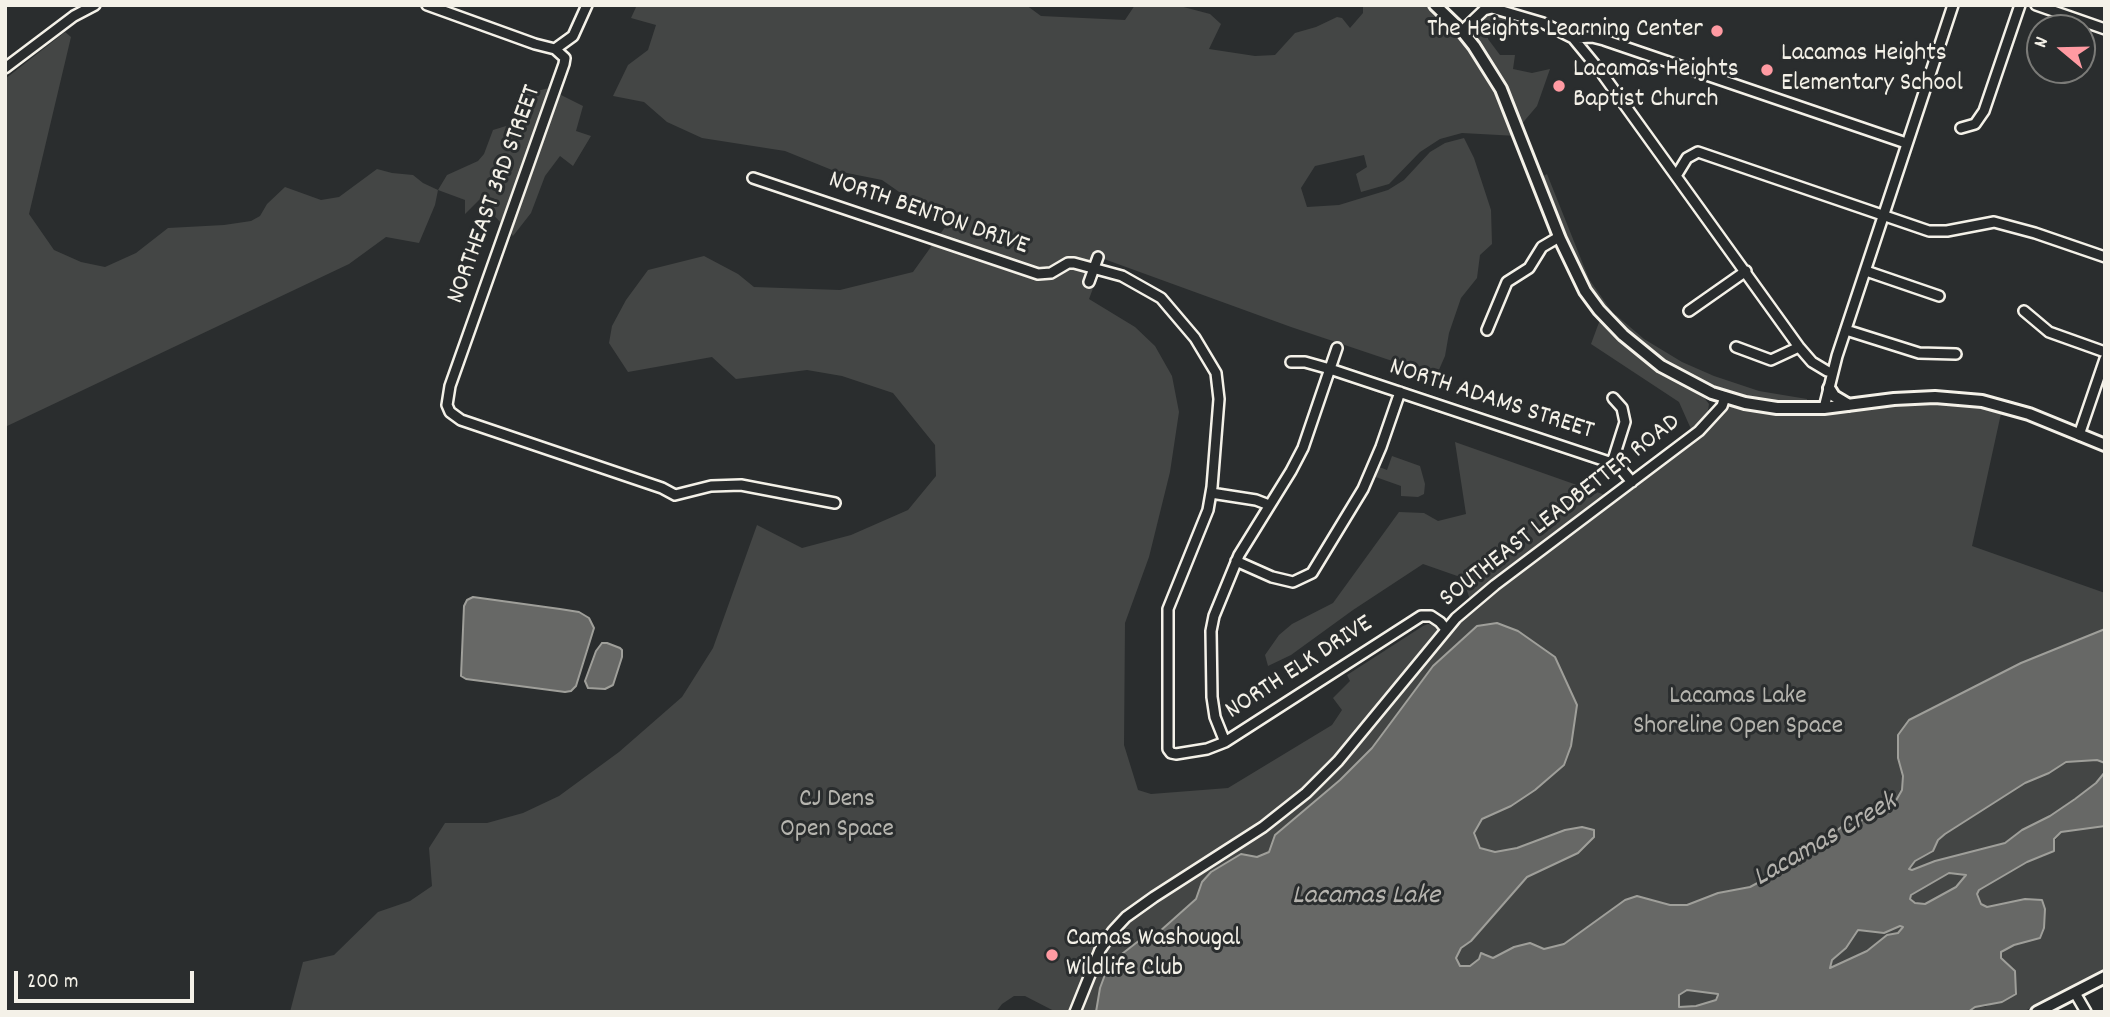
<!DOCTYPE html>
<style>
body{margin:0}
#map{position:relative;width:2110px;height:1017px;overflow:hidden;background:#2a2d2e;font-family:Dekko,sans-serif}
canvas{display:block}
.frame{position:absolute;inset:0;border:7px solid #f4f1e8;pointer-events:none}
.north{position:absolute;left:2026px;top:14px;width:70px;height:70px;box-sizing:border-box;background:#2a2d2e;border:2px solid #7b7b78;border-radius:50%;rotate:289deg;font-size:19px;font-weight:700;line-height:28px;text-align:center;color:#f4f1e8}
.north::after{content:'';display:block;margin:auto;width:24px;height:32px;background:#ff9aa2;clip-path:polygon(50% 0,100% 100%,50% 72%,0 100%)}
.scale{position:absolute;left:14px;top:971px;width:180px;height:32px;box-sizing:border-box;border:4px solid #f4f1e8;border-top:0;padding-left:9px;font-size:21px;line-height:24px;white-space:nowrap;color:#f4f1e8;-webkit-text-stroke:5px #2a2d2e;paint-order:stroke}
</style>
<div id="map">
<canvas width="2110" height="1017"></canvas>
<div class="frame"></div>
<div class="north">N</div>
<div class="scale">200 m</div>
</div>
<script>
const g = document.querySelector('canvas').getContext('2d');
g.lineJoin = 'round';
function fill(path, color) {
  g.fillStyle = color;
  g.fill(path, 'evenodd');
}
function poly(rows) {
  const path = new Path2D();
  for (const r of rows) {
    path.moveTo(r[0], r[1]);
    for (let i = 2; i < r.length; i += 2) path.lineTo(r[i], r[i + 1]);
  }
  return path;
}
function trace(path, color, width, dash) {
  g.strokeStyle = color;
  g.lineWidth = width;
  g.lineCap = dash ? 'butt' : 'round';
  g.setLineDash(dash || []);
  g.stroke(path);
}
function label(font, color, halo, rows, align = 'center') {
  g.font = font + ' Dekko,sans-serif';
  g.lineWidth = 6;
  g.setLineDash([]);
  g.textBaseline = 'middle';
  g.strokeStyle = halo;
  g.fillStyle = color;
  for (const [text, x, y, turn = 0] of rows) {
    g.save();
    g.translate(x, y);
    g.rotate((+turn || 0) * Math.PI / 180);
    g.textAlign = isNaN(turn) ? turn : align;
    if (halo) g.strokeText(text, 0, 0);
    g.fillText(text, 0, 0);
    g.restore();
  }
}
const green = poly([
 [637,5,1026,5,1041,16,1125,20,1135,5,1176,5,1210,14,1221,24,1209,49,1255,56,1275,55,1295,33,1316,27,1337,17,1342,18,1350,28,1363,13,1363,5,1427,5,1458,35,1473,53,1501,99,1517,136,1462,133,1440,139,1420,152,1389,184,1361,192,1356,174,1367,167,1364,155,1315,166,1301,188,1307,207,1339,205,1388,190,1404,180,1430,152,1445,143,1464,138,1474,158,1491,210,1492,244,1480,255,1477,278,1461,298,1449,333,1445,356,1438,372,1440,377,1291,327,1104,259,1089,299,1135,327,1155,346,1172,376,1179,412,1170,472,1149,557,1125,623,1124,745,1138,790,1151,794,1228,788,1332,725,1342,710,1333,698,1350,681,1347,675,1423,626,1428,624,1436,626,1439,633,1359,733,1299,794,1160,888,1099,946,1076,996,1071,1012,1056,1012,1025,996,1014,996,1002,1004,996,1012,290,1012,303,962,334,955,378,912,410,901,432,886,429,848,445,823,487,823,523,813,559,796,619,752,682,697,713,648,757,525,802,548,851,535,908,510,936,476,935,445,893,393,842,376,807,370,736,379,712,357,628,372,609,343,612,326,626,300,648,270,704,256,738,274,754,287,840,290,913,272,948,223,928,212,882,180,832,170,785,151,702,138,667,122,644,102,613,96,628,65,648,50,656,25,631,18],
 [1487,12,1509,14,1506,25,1489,22,1488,39,1500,55,1515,55,1513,69,1532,73,1550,69,1537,106,1520,126,1473,40,1478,22],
 [65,32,71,37,29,214,54,250,81,262,105,267,136,253,168,228,224,225,251,221,260,216,267,204,285,187,321,200,339,197,377,169,392,173,413,175,423,183,438,190,447,175,478,161,484,154,493,130,529,119,532,107,524,103,525,94,549,88,559,58,562,62,504,226,479,200,465,214,465,200,438,190,435,205,419,243,386,237,349,264,5,427,5,79],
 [557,93,583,106,576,131,591,136,573,166,560,156,545,176,531,213,513,236,508,230],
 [1547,174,1589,279,1612,312,1608,317,1581,281,1540,178],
 [1616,315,1644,339,1682,362,1714,376,1759,391,1807,399,1807,405,1749,400,1724,392,1683,374,1662,364,1612,321],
 [1601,317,1658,367,1702,395,1709,404,1707,417,1691,429,1679,402,1591,344],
 [1934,401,1966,401,2002,409,1972,546,2105,593,2105,630,1898,758,1903,775,1902,790,1894,804,1875,817,1844,825,1795,863,1750,887,1718,893,1688,905,1670,905,1637,896,1625,900,1564,944,1544,949,1534,946,1514,947,1493,958,1485,953,1470,966,1459,966,1456,958,1461,948,1471,941,1527,877,1541,869,1541,840,1517,848,1495,852,1480,848,1474,833,1482,819,1511,806,1555,657,1518,631,1497,623,1477,626,1433,666,1372,748,1340,780,1275,835,1269,852,1257,857,1241,854,1202,882,1196,899,1159,933,1145,936,1109,964,1096,1012,1078,1012,1101,954,1116,932,1135,915,1176,887,1262,835,1315,789,1458,622,1509,577,1523,569,1680,453,1728,405,1774,415,1898,407],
 [1455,442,1608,496,1471,603,1463,578,1423,564,1353,610,1291,655,1268,666,1265,655,1279,635,1292,624,1333,603,1399,512,1424,513,1438,521,1466,514],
 [1392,456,1420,466,1425,484,1424,494,1418,497,1401,496,1401,486,1370,475,1374,465,1387,470],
 [2097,760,2105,763,2105,772,2096,783,2050,816,2022,830,2005,843,1935,861,1912,870,1909,869,1909,866,1945,834,2025,783,2049,773,2066,762],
 [2092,826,2105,826,2105,970,2023,1012,1968,1012,1974,1007,1985,1007,1992,1003,2002,1002,2006,965,2000,958,2001,952,2014,945,2040,938,2044,928,2045,909,2025,899,1987,907,1981,904,1977,894,1979,890,2027,862,2044,856,2061,832],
 [1949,873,1967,874,1956,887,1925,904,1915,903,1910,898,1911,895],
 [1900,926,1904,927,1898,933,1887,935,1867,951,1829,969,1832,960,1846,948,1858,930,1884,933],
 [1687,990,1709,993,1718,994,1716,1000,1696,1006,1679,1007,1679,995]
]);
const water = poly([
 [473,597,560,609,579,612,589,618,594,628,576,686,571,691,565,692,466,679,461,676,464,606,467,600,473,597],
 [1497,623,1518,631,1555,657,1577,705,1571,746,1564,765,1535,790,1511,806,1482,819,1474,833,1480,848,1495,852,1517,848,1565,830,1582,827,1594,830,1594,837,1578,853,1527,877,1471,941,1461,948,1456,958,1460,966,1470,966,1479,959,1481,953,1493,958,1514,947,1530,943,1544,949,1564,944,1625,900,1637,896,1670,905,1687,905,1718,893,1750,887,1795,863,1844,825,1875,817,1894,804,1902,790,1903,776,1898,758,1898,735,1909,720,2021,663,2105,629,2105,763,2097,760,2066,762,2049,773,2025,783,1945,834,1938,840,1933,851,1915,861,1909,869,1912,870,1935,861,2005,843,2022,830,2050,816,2075,799,2096,783,2105,772,2105,826,2061,832,2054,839,2054,851,2027,862,1979,890,1977,894,1981,904,1987,907,2025,899,2042,900,2045,909,2044,928,2040,938,2014,945,2001,952,2001,958,2015,971,2016,994,2002,1002,1975,1007,1968,1012,1096,1012,1100,988,1109,964,1145,936,1159,932,1196,899,1202,882,1211,872,1241,854,1257,857,1269,852,1275,835,1340,780,1372,748,1433,666,1477,626,1497,623],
 [1949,873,1966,875,1956,887,1925,904,1915,903,1910,899,1911,895,1949,873],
 [1900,926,1903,927,1898,933,1887,935,1867,951,1830,968,1832,960,1846,948,1858,930,1884,933,1900,926],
 [1687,990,1718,994,1718,995,1716,1000,1696,1006,1679,1007,1679,995,1687,990],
 [602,643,607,643,620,648,622,650,622,657,613,685,605,689,588,688,585,681,596,651,602,643]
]);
const minor = poly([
 [427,5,535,44,555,49],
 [2036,5,2105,29],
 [1462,31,1484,10,1492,8,1543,23,1573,38,1601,72,1799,347,1812,362,1827,371],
 [1573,38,1592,37,1604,40,1906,143],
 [555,49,565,58,564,64,450,386,447,405,450,412,461,420,662,488,675,495,711,486,741,485,835,503],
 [555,49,573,36,587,5],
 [5,68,74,16,95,5],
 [1961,128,1975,124,1984,111,2020,5],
 [1676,176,1687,158,1698,152,1929,231,1947,231,1994,222,2035,233,2105,257],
 [753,178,1038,274,1051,273,1068,263,1074,263,1122,276,1161,298,1195,338,1216,373,1219,399,1212,487,1208,510,1168,609,1168,749,1171,753,1176,754,1207,749,1225,742,1421,616,1431,616,1440,622,1445,628],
 [1866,271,1939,296],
 [1089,282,1098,257],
 [1689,311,1746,271],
 [2024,311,2049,332,2105,352],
 [1487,330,1507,282,1529,268,1542,247,1559,237],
 [1846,330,1919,353,1956,354],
 [1736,347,1771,360,1799,347],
 [1291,362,1305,362,1330,369,1612,463,1621,469,1632,482],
 [1824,408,1837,356,1953,5],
 [2079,435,2105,359],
 [1612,463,1625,422,1622,408,1613,398],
 [1211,493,1256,500,1269,505],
 [1236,561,1272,577,1293,582,1312,573,1363,489,1381,447,1400,392],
 [1225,742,1215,717,1212,697,1211,631,1214,616,1239,555,1291,471,1303,448,1337,348],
 [2075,993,2086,1012],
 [1075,1012,1100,950,1113,931,1126,917,1154,897,1263,827,1306,793,1338,761,1456,618,1495,585,1699,431,1722,406,1725,397]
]);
const major = poly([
 [1435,5,1462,31,1474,46,1501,89,1560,239,1585,291,1599,310,1623,335,1661,366,1712,393,1745,403,1777,408,1824,408,1894,399,1935,397,1982,401,2029,414,2105,445],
 [1829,388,1834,396,1849,405],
 [2037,1012,2105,977]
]);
const markers = [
 [1717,31,7,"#ff9aa2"],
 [1767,70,7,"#ff9aa2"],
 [1559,86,7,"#ff9aa2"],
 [1052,955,7,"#ff9aa2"]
];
const poiNames = [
 ["The Heights Learning Center",1703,31,"right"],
 ["Lacamas Heights",1781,55],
 ["Elementary School",1781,85],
 ["Lacamas Heights",1573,71],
 ["Baptist Church",1573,101],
 ["Camas Washougal",1066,940],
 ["Wildlife Club",1066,970]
];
const streetNames = [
 ["NORTHEAST 3RD STREET",496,195,-70],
 ["NORTH BENTON DRIVE",928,215,19],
 ["NORTH ADAMS STREET",1491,401,18],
 ["SOUTHEAST LEADBETTER ROAD",1561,512,-38],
 ["NORTH ELK DRIVE",1300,669,-33]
];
const parkNames = [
 ["Lacamas Lake",1738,698],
 ["Shoreline Open Space",1738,728],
 ["CJ Dens",837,801],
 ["Open Space",837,831]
];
const waterNames = [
 ["Lacamas Creek",1826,842,-30],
 ["Lacamas Lake",1366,898]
];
fill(green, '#444645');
fill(water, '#676866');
trace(water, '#9f9f9a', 2);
trace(minor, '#f4f1e8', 14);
trace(major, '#f4f1e8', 16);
trace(minor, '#2a2d2e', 9);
trace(major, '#2a2d2e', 10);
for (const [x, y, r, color] of markers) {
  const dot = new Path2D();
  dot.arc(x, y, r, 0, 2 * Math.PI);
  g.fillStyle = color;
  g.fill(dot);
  trace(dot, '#2a2d2e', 2.5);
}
label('26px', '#f4f1e8', '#2a2d2e', poiNames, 'left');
label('26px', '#f4f1e8', '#2a2d2e', streetNames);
label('26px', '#b6b5af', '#2a2d2e', parkNames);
label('italic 28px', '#b5b3ae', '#2a2d2e', waterNames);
</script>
